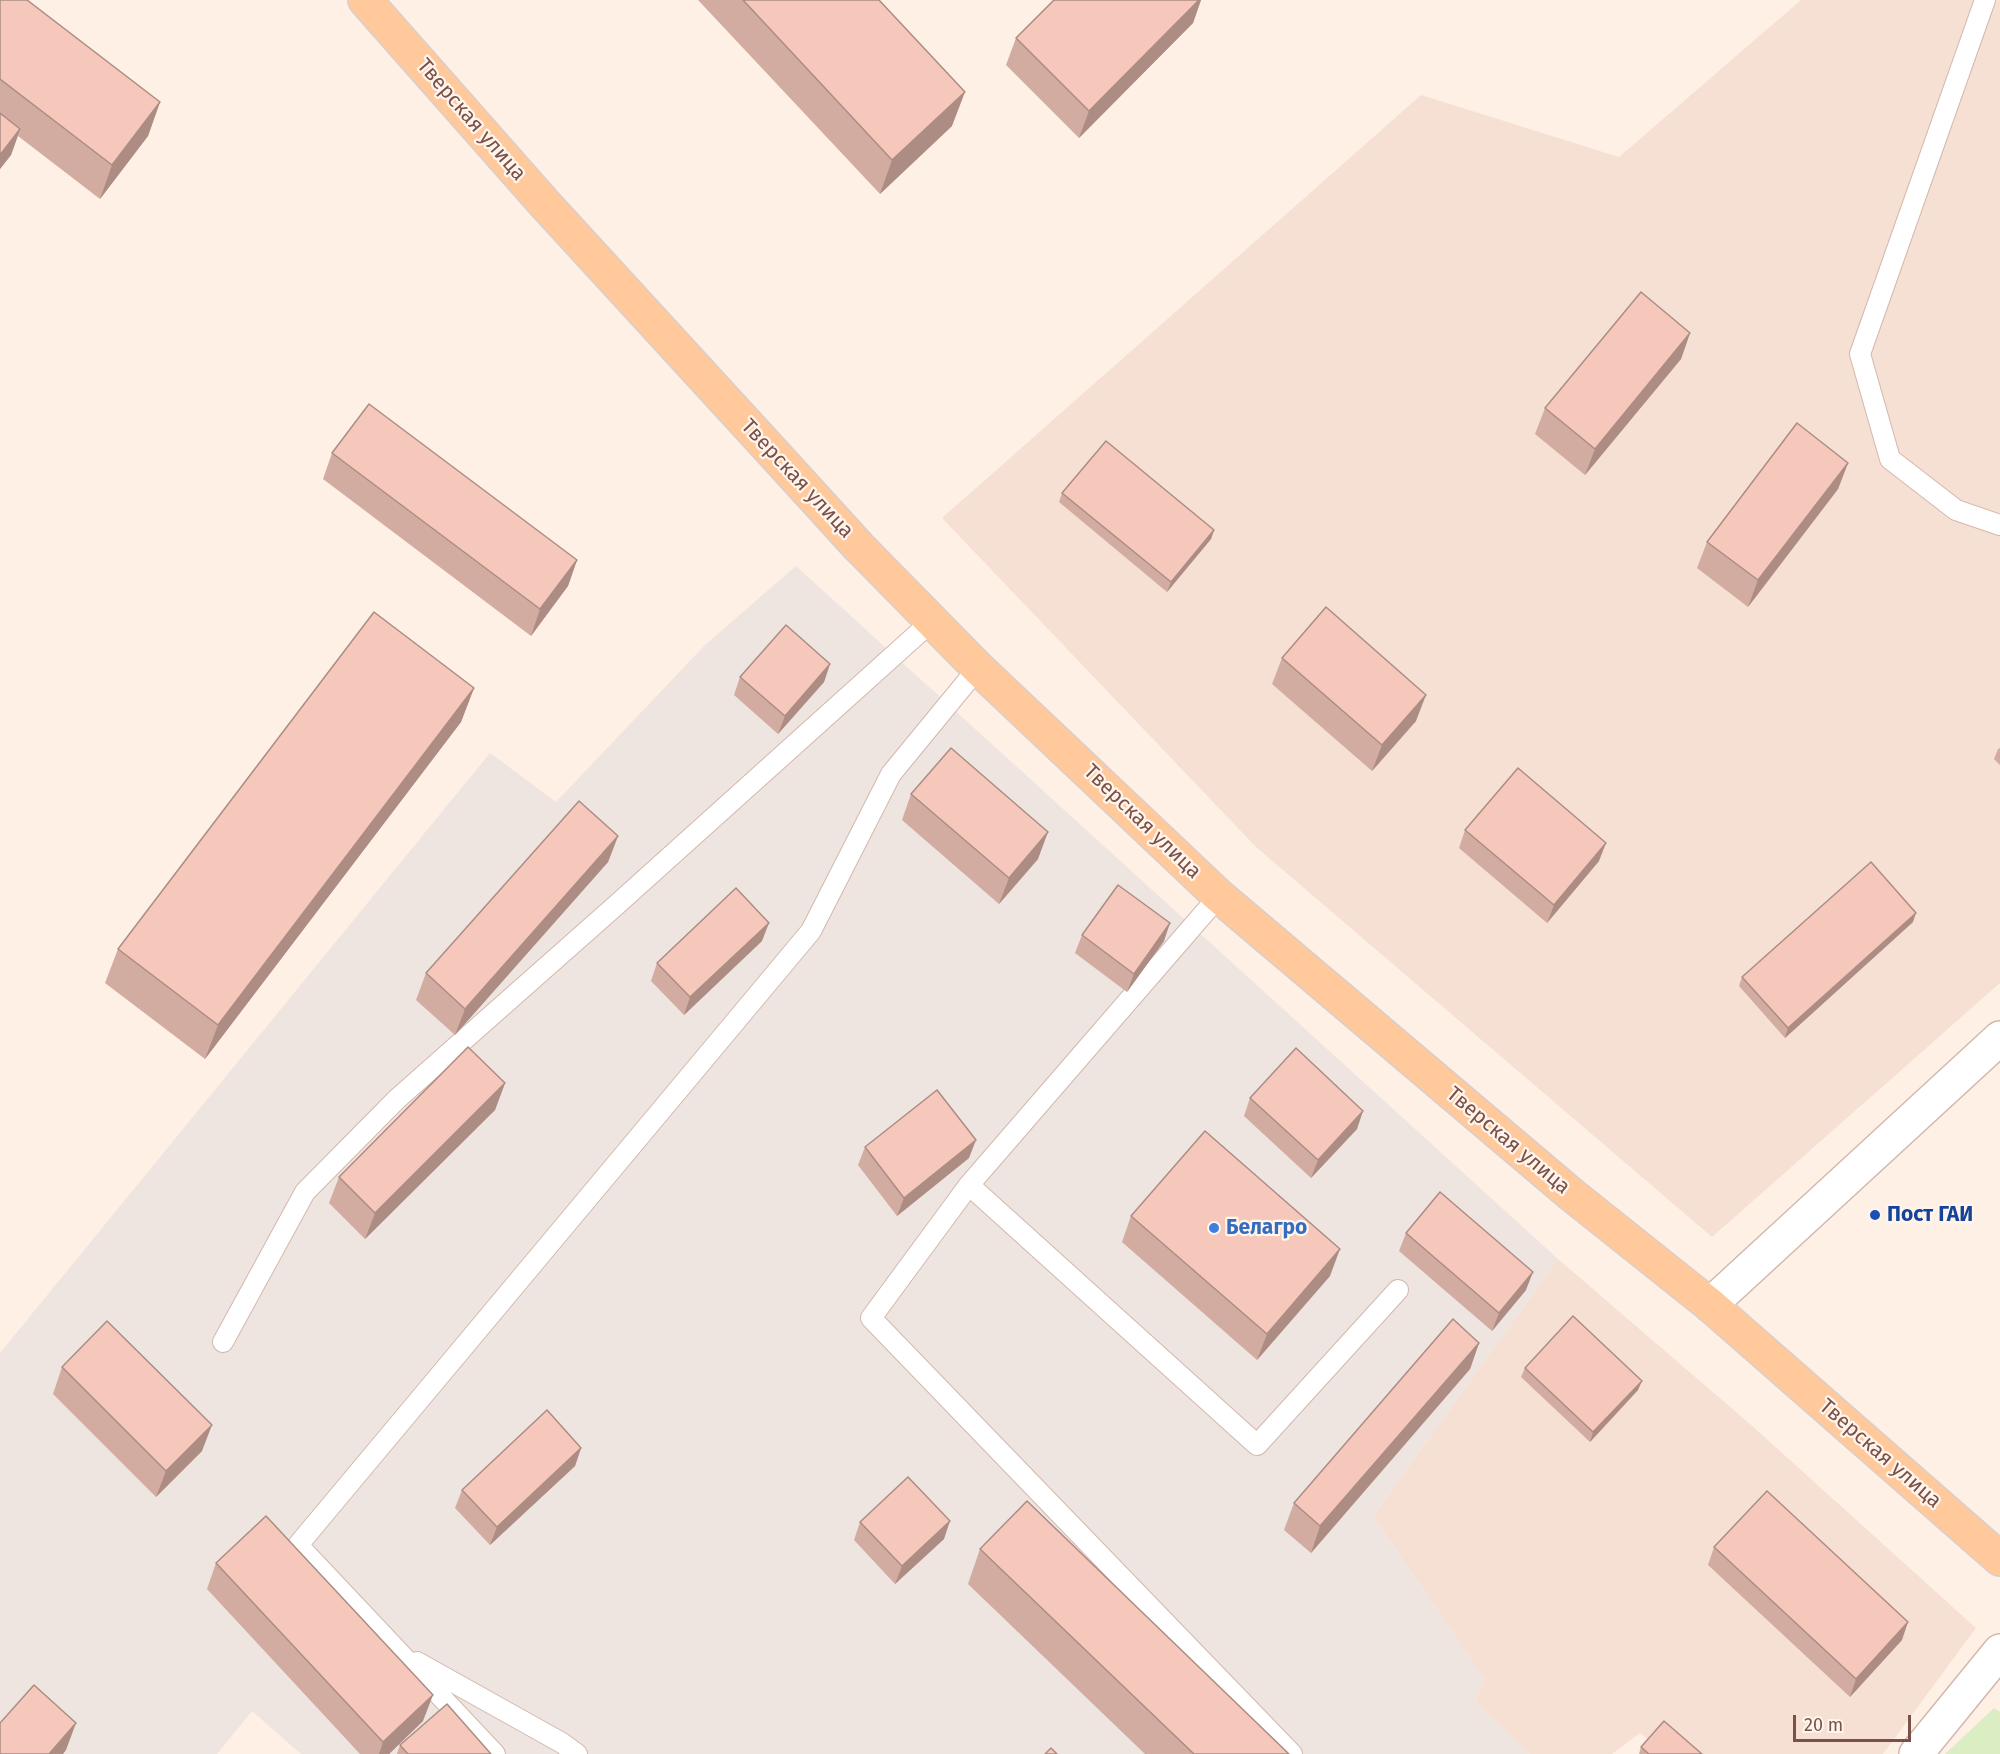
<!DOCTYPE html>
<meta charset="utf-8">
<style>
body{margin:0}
#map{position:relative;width:2000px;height:1754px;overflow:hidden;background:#fef0e5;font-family:"Fira Sans",sans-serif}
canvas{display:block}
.scale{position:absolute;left:1793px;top:1715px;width:118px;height:27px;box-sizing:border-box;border:3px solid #795148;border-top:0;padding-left:8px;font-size:18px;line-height:21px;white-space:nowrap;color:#795148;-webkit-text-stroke:4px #fff5ed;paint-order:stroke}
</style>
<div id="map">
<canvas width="2000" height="1754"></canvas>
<div class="scale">20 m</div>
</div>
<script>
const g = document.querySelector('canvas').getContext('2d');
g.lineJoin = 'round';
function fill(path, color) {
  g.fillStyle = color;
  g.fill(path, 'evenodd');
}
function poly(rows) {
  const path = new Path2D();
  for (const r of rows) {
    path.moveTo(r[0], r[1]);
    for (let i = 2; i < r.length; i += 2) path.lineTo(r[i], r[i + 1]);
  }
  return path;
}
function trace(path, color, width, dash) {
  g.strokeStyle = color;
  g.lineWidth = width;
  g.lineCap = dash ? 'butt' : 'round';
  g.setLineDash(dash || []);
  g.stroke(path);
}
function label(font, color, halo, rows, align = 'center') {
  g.font = font + ' "Fira Sans",sans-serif';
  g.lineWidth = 4.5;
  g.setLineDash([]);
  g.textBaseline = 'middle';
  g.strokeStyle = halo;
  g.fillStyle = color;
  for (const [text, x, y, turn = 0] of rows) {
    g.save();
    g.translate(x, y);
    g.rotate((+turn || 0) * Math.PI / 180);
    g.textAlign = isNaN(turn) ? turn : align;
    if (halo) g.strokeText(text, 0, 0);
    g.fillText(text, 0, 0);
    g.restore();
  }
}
const residential = poly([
 [1801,0,2000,0,2000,983,1712,1237,1256,847,942,518,1421,95,1619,157],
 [1558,1259,1750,1424,1976,1628,1883,1754,1665,1754,1640,1733,1612,1754,1530,1754,1475,1702,1484,1679,1373,1516]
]);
const industrial = poly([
 [796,566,1558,1259,1373,1516,1484,1679,1475,1702,1530,1754,301,1754,252,1711,217,1754,0,1754,0,1353,490,753,556,802,705,645]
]);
const green = poly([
 [1994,1708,2000,1712,2000,1754,1945,1754]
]);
const service = poly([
 [1985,0,1860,354,1890,459,1956,510,2000,525],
 [1219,896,969,1185,871,1318,1292,1754],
 [969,1185,1257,1445,1398,1290],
 [223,1342,305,1192,397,1099,613,908,932,621],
 [417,1662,562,1743,577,1754],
 [495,1754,298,1545,811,931,891,774,978,668]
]);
const minor = poly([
 [1916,1754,2000,1651]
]);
const tertiary = poly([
 [1710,1305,2000,1038]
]);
const primary = poly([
 [365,0,544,203,766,445,859,547,978,668,1219,896,1572,1195,1710,1305,2000,1559]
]);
const wall = poly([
 [0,0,160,102,148,136,100,199,18,136,11,155,0,169],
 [698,0,879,0,952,126,880,194],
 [1199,0,1201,0,1193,23,1079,138,1006,65,1016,38],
 [1690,333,1681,359,1585,475,1535,434,1545,408],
 [332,453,577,560,568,586,531,636,323,479],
 [1848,463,1838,489,1748,607,1697,568,1707,542],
 [1062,493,1214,530,1211,539,1167,592,1059,502],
 [1282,658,1416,721,1372,771,1272,684],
 [830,664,824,682,778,734,734,695,740,677],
 [474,688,461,722,205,1059,105,983,118,949],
 [2000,748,2000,765,1994,759,1998,749],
 [911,794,1038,859,999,904,902,820],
 [1465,830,1599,861,1547,923,1459,848],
 [618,836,608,862,455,1035,416,1000,426,973],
 [1913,922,1785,1038,1739,986,1742,977],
 [1082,935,1164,941,1127,992,1075,953],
 [762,941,684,1015,651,981,657,963],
 [505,1083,495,1110,365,1239,329,1203,339,1177],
 [1250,1098,1357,1129,1311,1178,1244,1116],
 [865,1147,969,1158,897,1216,858,1165],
 [1131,1216,1330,1276,1257,1360,1122,1242],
 [1406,1233,1526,1290,1492,1331,1399,1251],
 [1479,1343,1470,1369,1311,1553,1284,1530,1294,1503],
 [62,1367,202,1451,156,1497,53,1394],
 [1525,1368,1638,1390,1590,1442,1521,1377],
 [581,1448,575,1466,490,1545,455,1508,462,1490],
 [860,1522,944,1539,895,1584,854,1540],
 [1714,1547,1902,1640,1850,1697,1708,1565],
 [980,1549,1289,1754,1145,1754,968,1584],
 [216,1563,423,1721,389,1754,360,1754,207,1589],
 [400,1745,491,1754,397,1754],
 [1641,1747,1702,1754,1639,1754]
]);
const shadedWall = poly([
 [1199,0,1201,0,1193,23,1079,138,1089,111],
 [965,92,952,126,880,194,892,160],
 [160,102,148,136,100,199,112,165],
 [20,129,11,155,0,169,0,155],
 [1690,333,1681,359,1585,475,1595,449],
 [1848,463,1838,489,1748,607,1758,580],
 [1214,530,1211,539,1167,592,1171,582],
 [577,560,568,586,531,636,540,609],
 [830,664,824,682,778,734,785,716],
 [474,688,461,722,205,1059,218,1025],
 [1426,695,1416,721,1372,771,1382,745],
 [1048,832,1038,859,999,904,1009,878],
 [618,836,608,862,455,1035,465,1009],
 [1606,843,1599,861,1547,923,1554,905],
 [1916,913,1913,922,1785,1038,1788,1028],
 [769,923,762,941,684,1015,690,997],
 [1170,923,1164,941,1127,992,1134,974],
 [505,1083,495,1110,365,1239,375,1213],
 [1363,1111,1357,1129,1311,1178,1318,1160],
 [976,1140,969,1158,897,1216,904,1198],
 [1340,1249,1330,1276,1257,1360,1267,1334],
 [1533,1272,1526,1290,1492,1331,1499,1313],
 [1479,1343,1470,1369,1311,1553,1320,1526],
 [1642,1381,1638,1390,1590,1442,1593,1432],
 [212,1425,202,1451,156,1497,166,1471],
 [581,1448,575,1466,490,1545,497,1527],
 [950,1521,944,1539,895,1584,902,1566],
 [1908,1622,1902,1640,1850,1697,1856,1679],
 [433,1695,423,1721,389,1754,379,1754,383,1742],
 [76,1723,66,1750,63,1754,49,1754]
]);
const building = poly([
 [0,0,27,0,160,102,112,165,0,79,0,0],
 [743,0,879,0,965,92,892,160,743,0],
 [1054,0,1199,0,1089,111,1016,38,1054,0],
 [0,113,20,129,0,155,0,113],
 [1641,292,1690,333,1595,449,1545,408,1641,292],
 [369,404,577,560,540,609,332,453,369,404],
 [1797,423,1848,463,1758,580,1707,542,1797,423],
 [1106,441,1214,530,1171,582,1062,493,1106,441],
 [1326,607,1426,695,1382,745,1282,658,1326,607],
 [374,612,474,688,218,1025,118,949,374,612],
 [786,625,830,664,785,716,740,677,786,625],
 [951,748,1048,832,1009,878,911,794,951,748],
 [1518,768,1606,843,1554,905,1465,830,1518,768],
 [579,801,618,836,465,1009,426,973,579,801],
 [1871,862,1916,913,1788,1028,1742,977,1871,862],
 [1118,885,1170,923,1134,974,1082,935,1118,885],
 [736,888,769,923,690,997,657,963,736,888],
 [468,1047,505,1083,375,1213,339,1177,468,1047],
 [1296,1048,1363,1111,1318,1160,1250,1098,1296,1048],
 [937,1090,976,1140,904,1198,865,1147,937,1090],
 [1205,1131,1340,1249,1267,1334,1131,1216,1205,1131],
 [1440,1192,1533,1272,1499,1313,1406,1233,1440,1192],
 [1573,1316,1642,1381,1593,1432,1525,1368,1573,1316],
 [1453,1319,1479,1343,1320,1526,1294,1503,1453,1319],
 [107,1321,212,1425,166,1471,62,1367,107,1321],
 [547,1410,581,1448,497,1527,462,1490,547,1410],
 [908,1477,950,1521,902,1566,860,1522,908,1477],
 [1767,1491,1908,1622,1856,1679,1714,1547,1767,1491],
 [1027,1501,1289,1754,1194,1754,980,1549,1027,1501],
 [266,1516,433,1695,383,1742,216,1563,266,1516],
 [34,1685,76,1723,49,1754,0,1754,0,1723,34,1685],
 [447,1704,491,1754,408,1754,400,1745,447,1704],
 [1664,1721,1702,1754,1649,1754,1641,1747,1664,1721],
 [1051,1748,1057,1754,1045,1754,1051,1748]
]);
const markers = [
 [1875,1215,6,"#1a4fb4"],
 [1214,1228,6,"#3f7fe0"]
];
const streetNames = [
 ["Тверская улица",471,120,49],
 ["Тверская улица",797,479,47],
 ["Тверская улица",1142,822,44],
 ["Тверская улица",1508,1141,40],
 ["Тверская улица",1880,1454,41]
];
const transitNames = [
 ["Пост ГАИ",1887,1215]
];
const shopNames = [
 ["Белагро",1226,1228]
];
fill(residential, '#f6e0d3');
fill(industrial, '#eee4e0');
fill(green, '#dbedc2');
trace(service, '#d3b8ad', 22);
trace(minor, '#d3b8ad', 36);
trace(tertiary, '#d3b8ad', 36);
trace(primary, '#d9cecc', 36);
trace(service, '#fff', 20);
trace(minor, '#fff', 33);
trace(tertiary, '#fff', 33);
trace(primary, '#ffc99b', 33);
fill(wall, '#d3aca1');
fill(shadedWall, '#ac8c83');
fill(building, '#f5c8bb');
trace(building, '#ac8c83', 1.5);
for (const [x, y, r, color] of markers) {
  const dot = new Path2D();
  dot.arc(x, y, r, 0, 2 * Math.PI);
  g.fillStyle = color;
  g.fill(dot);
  trace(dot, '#fff5ed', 2);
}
label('21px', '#795148', '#fff5ed', streetNames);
label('bold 21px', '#164399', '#fff5ed', transitNames, 'left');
label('bold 21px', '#366cbe', '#fff5ed', shopNames, 'left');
</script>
